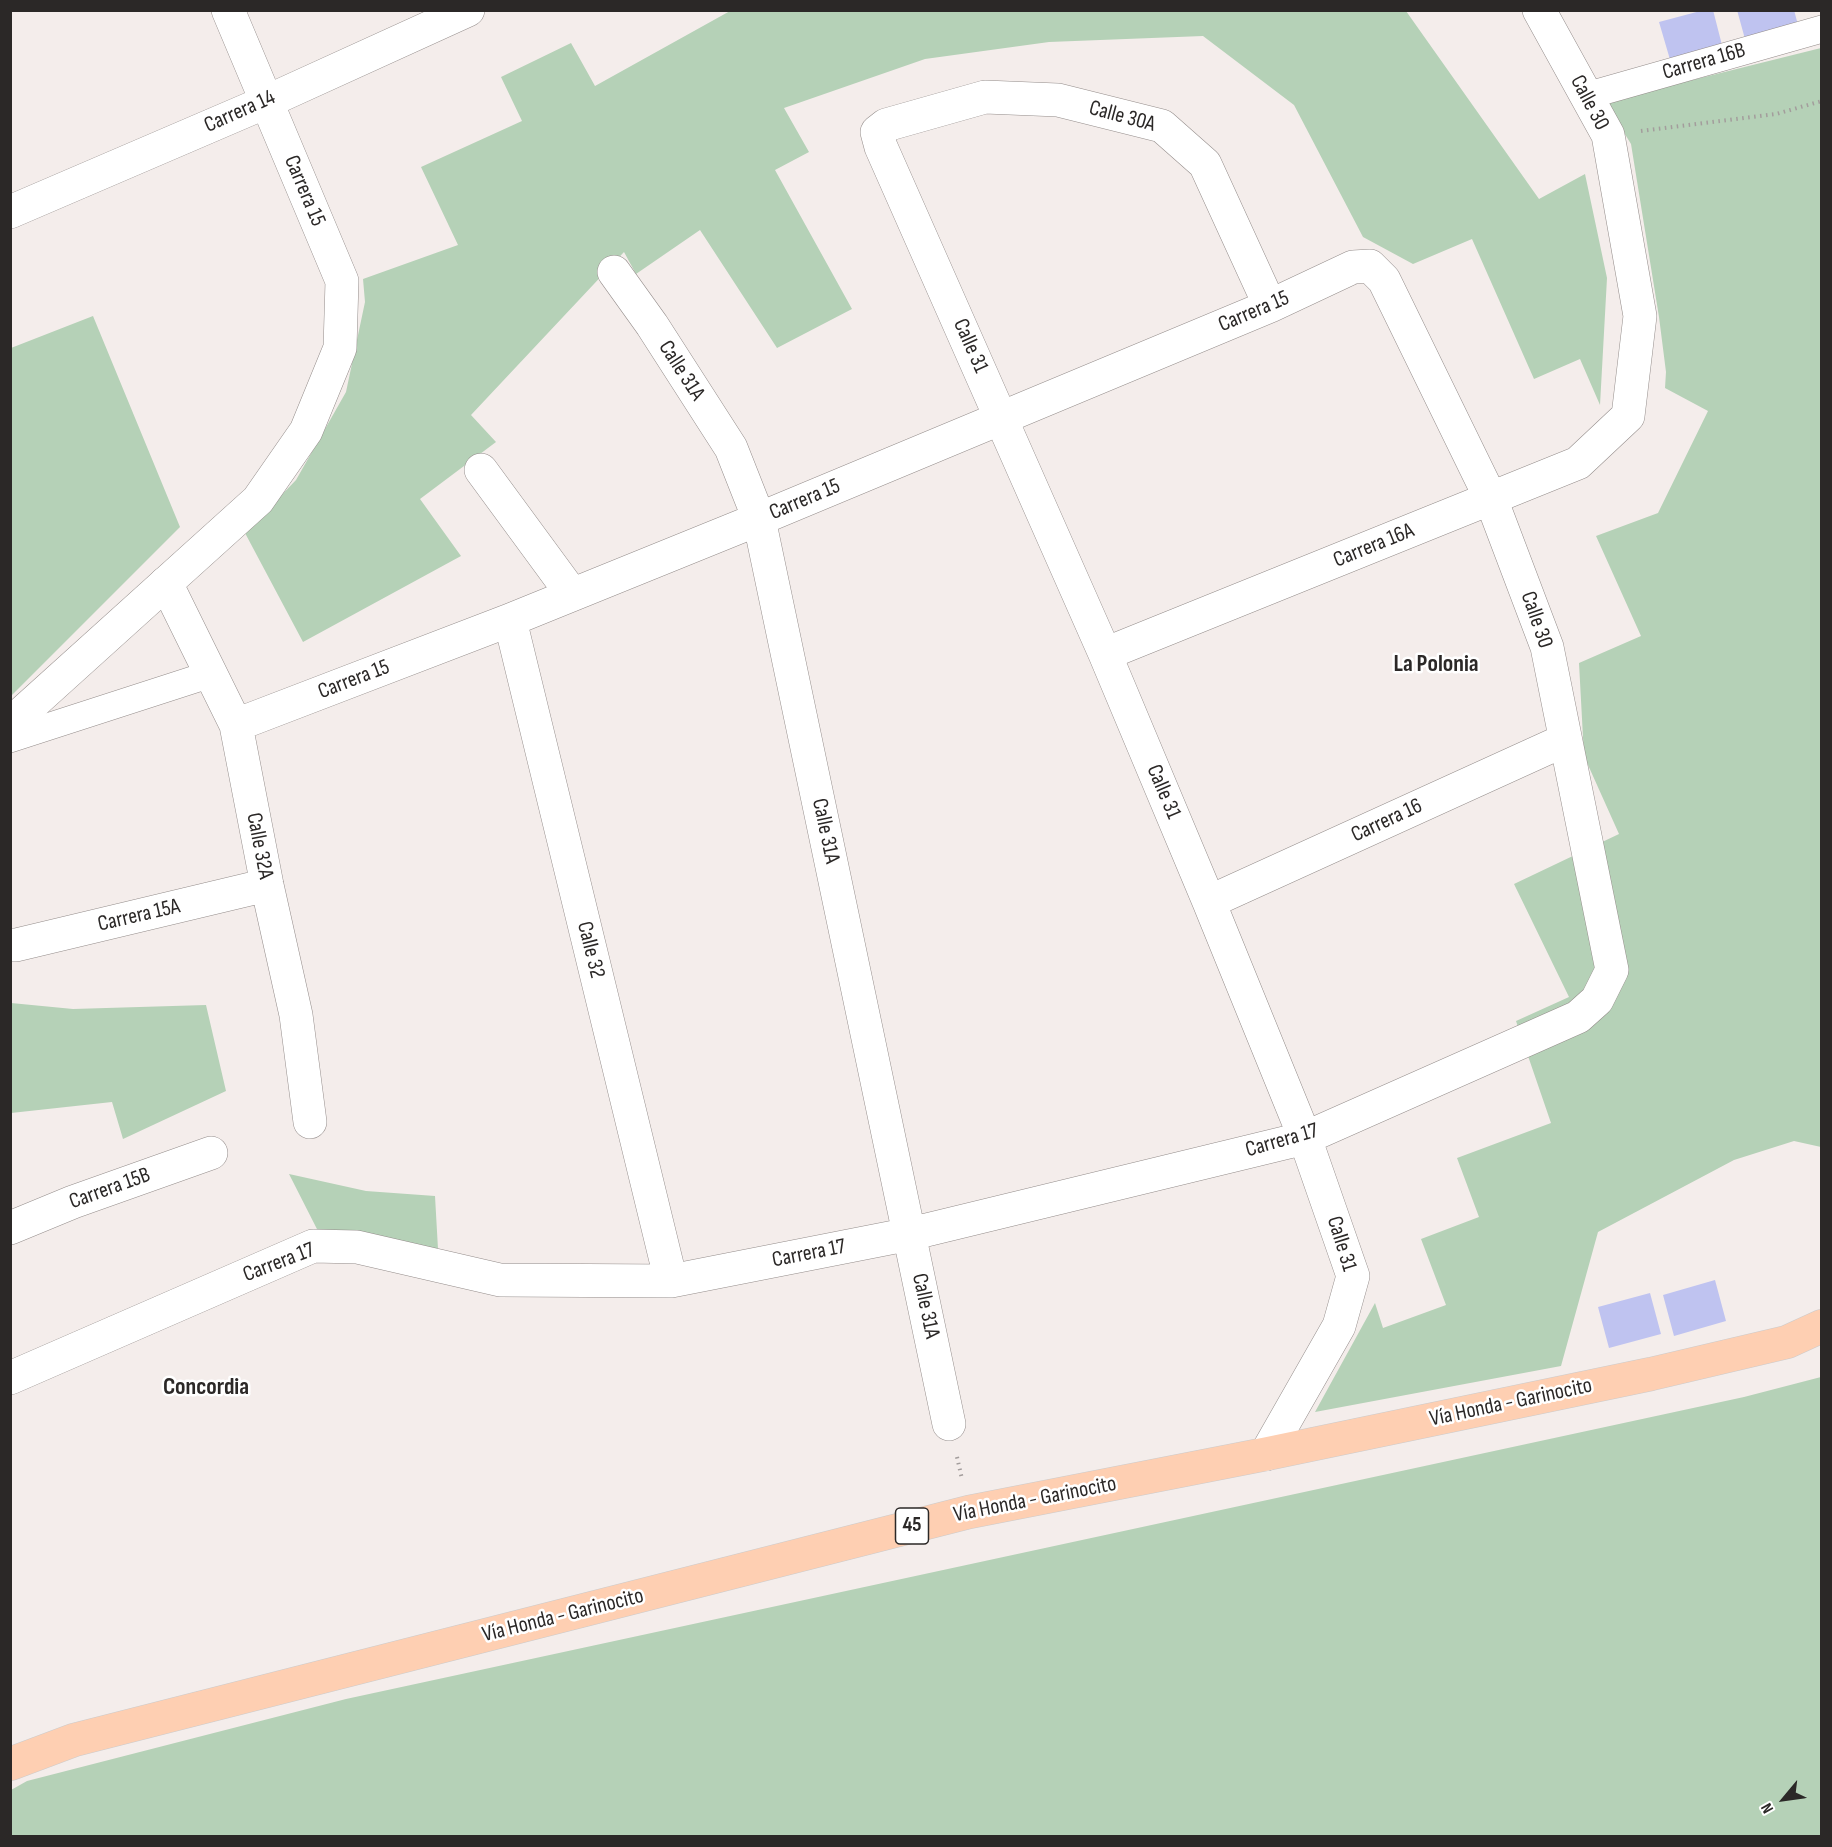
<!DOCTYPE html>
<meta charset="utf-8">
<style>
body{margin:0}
#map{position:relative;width:1832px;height:1847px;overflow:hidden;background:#f4edeb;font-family:"Sofia Sans Condensed",sans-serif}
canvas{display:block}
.frame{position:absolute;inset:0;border:12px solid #2b2827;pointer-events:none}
.north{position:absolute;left:1754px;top:1769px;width:60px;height:60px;-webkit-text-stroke:4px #fff;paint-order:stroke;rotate:241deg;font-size:16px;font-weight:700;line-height:24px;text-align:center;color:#2b2827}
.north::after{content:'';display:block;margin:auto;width:21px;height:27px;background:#2b2827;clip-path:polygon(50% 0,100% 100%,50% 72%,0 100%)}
</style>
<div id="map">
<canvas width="1832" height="1847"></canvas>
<div class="frame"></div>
<div class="north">N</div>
</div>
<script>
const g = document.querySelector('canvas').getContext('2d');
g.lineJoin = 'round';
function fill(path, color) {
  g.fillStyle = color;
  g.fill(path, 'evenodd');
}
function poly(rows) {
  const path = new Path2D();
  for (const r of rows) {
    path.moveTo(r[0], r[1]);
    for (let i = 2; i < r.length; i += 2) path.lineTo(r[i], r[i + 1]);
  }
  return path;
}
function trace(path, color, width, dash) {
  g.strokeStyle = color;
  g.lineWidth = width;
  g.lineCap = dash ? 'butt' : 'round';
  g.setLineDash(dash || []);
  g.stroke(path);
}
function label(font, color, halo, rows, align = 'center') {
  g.font = font + ' "Sofia Sans Condensed",sans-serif';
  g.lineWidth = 5;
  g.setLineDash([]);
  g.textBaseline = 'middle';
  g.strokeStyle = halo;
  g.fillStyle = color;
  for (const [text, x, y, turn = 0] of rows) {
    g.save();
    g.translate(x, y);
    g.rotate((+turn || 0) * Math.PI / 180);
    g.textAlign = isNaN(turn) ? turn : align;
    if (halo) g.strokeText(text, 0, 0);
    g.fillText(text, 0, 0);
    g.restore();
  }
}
const green = poly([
 [730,11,1406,11,1539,199,1585,174,1607,278,1600,405,1580,359,1534,379,1472,239,1413,264,1363,237,1294,105,1203,36,1049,42,925,59,784,108,809,152,775,170,852,309,777,348,700,230,636,274,624,252,471,415,496,442,420,499,461,556,303,642,245,533,296,480,346,392,365,302,363,279,458,245,421,167,522,121,501,77,571,43,595,86],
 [1821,48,1821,1147,1794,1141,1734,1160,1598,1232,1561,1366,1315,1412,1375,1303,1383,1328,1446,1305,1421,1239,1479,1217,1457,1158,1551,1123,1516,1021,1569,997,1514,884,1619,834,1584,756,1579,663,1641,636,1596,536,1658,513,1708,411,1665,388,1666,372,1659,317,1631,144,1604,100,1620,98],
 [93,316,180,527,11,696,11,348],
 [11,1003,73,1009,206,1005,226,1091,123,1139,112,1102,11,1113],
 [289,1174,366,1191,435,1196,438,1249,320,1235],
 [1821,1377,1821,1836,11,1836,11,1790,27,1781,346,1699,1744,1397]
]);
const building = poly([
 [1704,10,1713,10,1723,49,1671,63,1659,22],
 [1737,10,1794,10,1798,25,1745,39],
 [1715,1280,1726,1321,1674,1336,1663,1295],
 [1650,1293,1661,1334,1609,1348,1598,1307]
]);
const path = poly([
 [1641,131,1776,114,1822,101],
 [957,1457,962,1479]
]);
const pedestrian = poly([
 [1586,96,1822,29],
 [10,739,211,674]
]);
const minor = poly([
 [10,212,266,102,468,10],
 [614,272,652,325,731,448,759,519,949,1424],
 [481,470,572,594],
 [166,583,236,725,267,885,296,1015,310,1122],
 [510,620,671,1281],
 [1105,654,1578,463,1628,416,1640,316,1608,135,1539,10],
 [1209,902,1565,740],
 [10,945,16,945,267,885],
 [10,1228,73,1202,211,1153],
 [10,1378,313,1246,357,1247,500,1280,671,1281,910,1234,1305,1138,1578,1017,1597,1000,1612,970,1547,647,1491,499,1384,280,1370,266,1353,267,1270,306,759,519,510,620,236,725],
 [1266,1454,1339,1326,1353,1276,1305,1138,1209,902,1105,654,881,147,877,132,886,125,985,97,1058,100,1162,126,1205,164,1270,306]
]);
const tertiary = poly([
 [10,724,258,500,306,431,340,348,342,281,228,10]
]);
const trunk = poly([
 [10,1764,74,1740,969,1512,1266,1454,1651,1374,1787,1342,1822,1326]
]);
const shields = [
 [912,1526,33]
];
const shieldNames = [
 ["45",912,1526]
];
const streetNames = [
 ["Carrera 16B",1704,62,-16],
 ["Calle 30",1589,103,62],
 ["Carrera 14",240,112,-24],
 ["Calle 30A",1122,117,15],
 ["Carrera 15",304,191,67],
 ["Carrera 15",1254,312,-23],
 ["Calle 31",970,346,66],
 ["Calle 31A",681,371,57],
 ["Carrera 15",805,500,-23],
 ["Carrera 16A",1374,546,-22],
 ["Calle 30",1536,620,71],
 ["Carrera 15",354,680,-21],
 ["Calle 31",1163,792,67],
 ["Carrera 16",1387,821,-25],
 ["Calle 31A",825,831,78],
 ["Calle 32A",259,846,79],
 ["Carrera 15A",139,916,-13],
 ["Calle 32",590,950,76],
 ["Carrera 17",1282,1141,-16],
 ["Carrera 15B",110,1189,-20],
 ["Calle 31",1341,1244,73],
 ["Carrera 17",809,1254,-11],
 ["Carrera 17",279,1263,-21],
 ["Calle 31A",925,1306,78],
 ["Vía Honda - Garinocito",1511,1403,-12],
 ["Vía Honda - Garinocito",1035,1500,-11],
 ["Vía Honda - Garinocito",563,1616,-14]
];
const neighbourhoodNames = [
 ["La Polonia",1436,665],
 ["Concordia",206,1388]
];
fill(green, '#b5d1b7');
fill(building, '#bfc3f0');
trace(pedestrian, '#948d8b', 28);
trace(minor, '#948d8b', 34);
trace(tertiary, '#948d8b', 34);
trace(trunk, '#cccbcb', 34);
trace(path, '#a39d9c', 4, [1.5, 4.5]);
trace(pedestrian, '#fff', 27);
trace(minor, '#fff', 33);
trace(tertiary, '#fff', 33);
trace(trunk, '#fecfb2', 33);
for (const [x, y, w] of shields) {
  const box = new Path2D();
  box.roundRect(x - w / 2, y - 18, w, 36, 4.5);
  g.fillStyle = '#fff';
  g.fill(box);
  trace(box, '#2b2827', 1.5);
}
label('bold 21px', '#2b2827', null, shieldNames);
label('22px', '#2b2827', '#fff', streetNames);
label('bold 24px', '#2b2827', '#fff', neighbourhoodNames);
</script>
